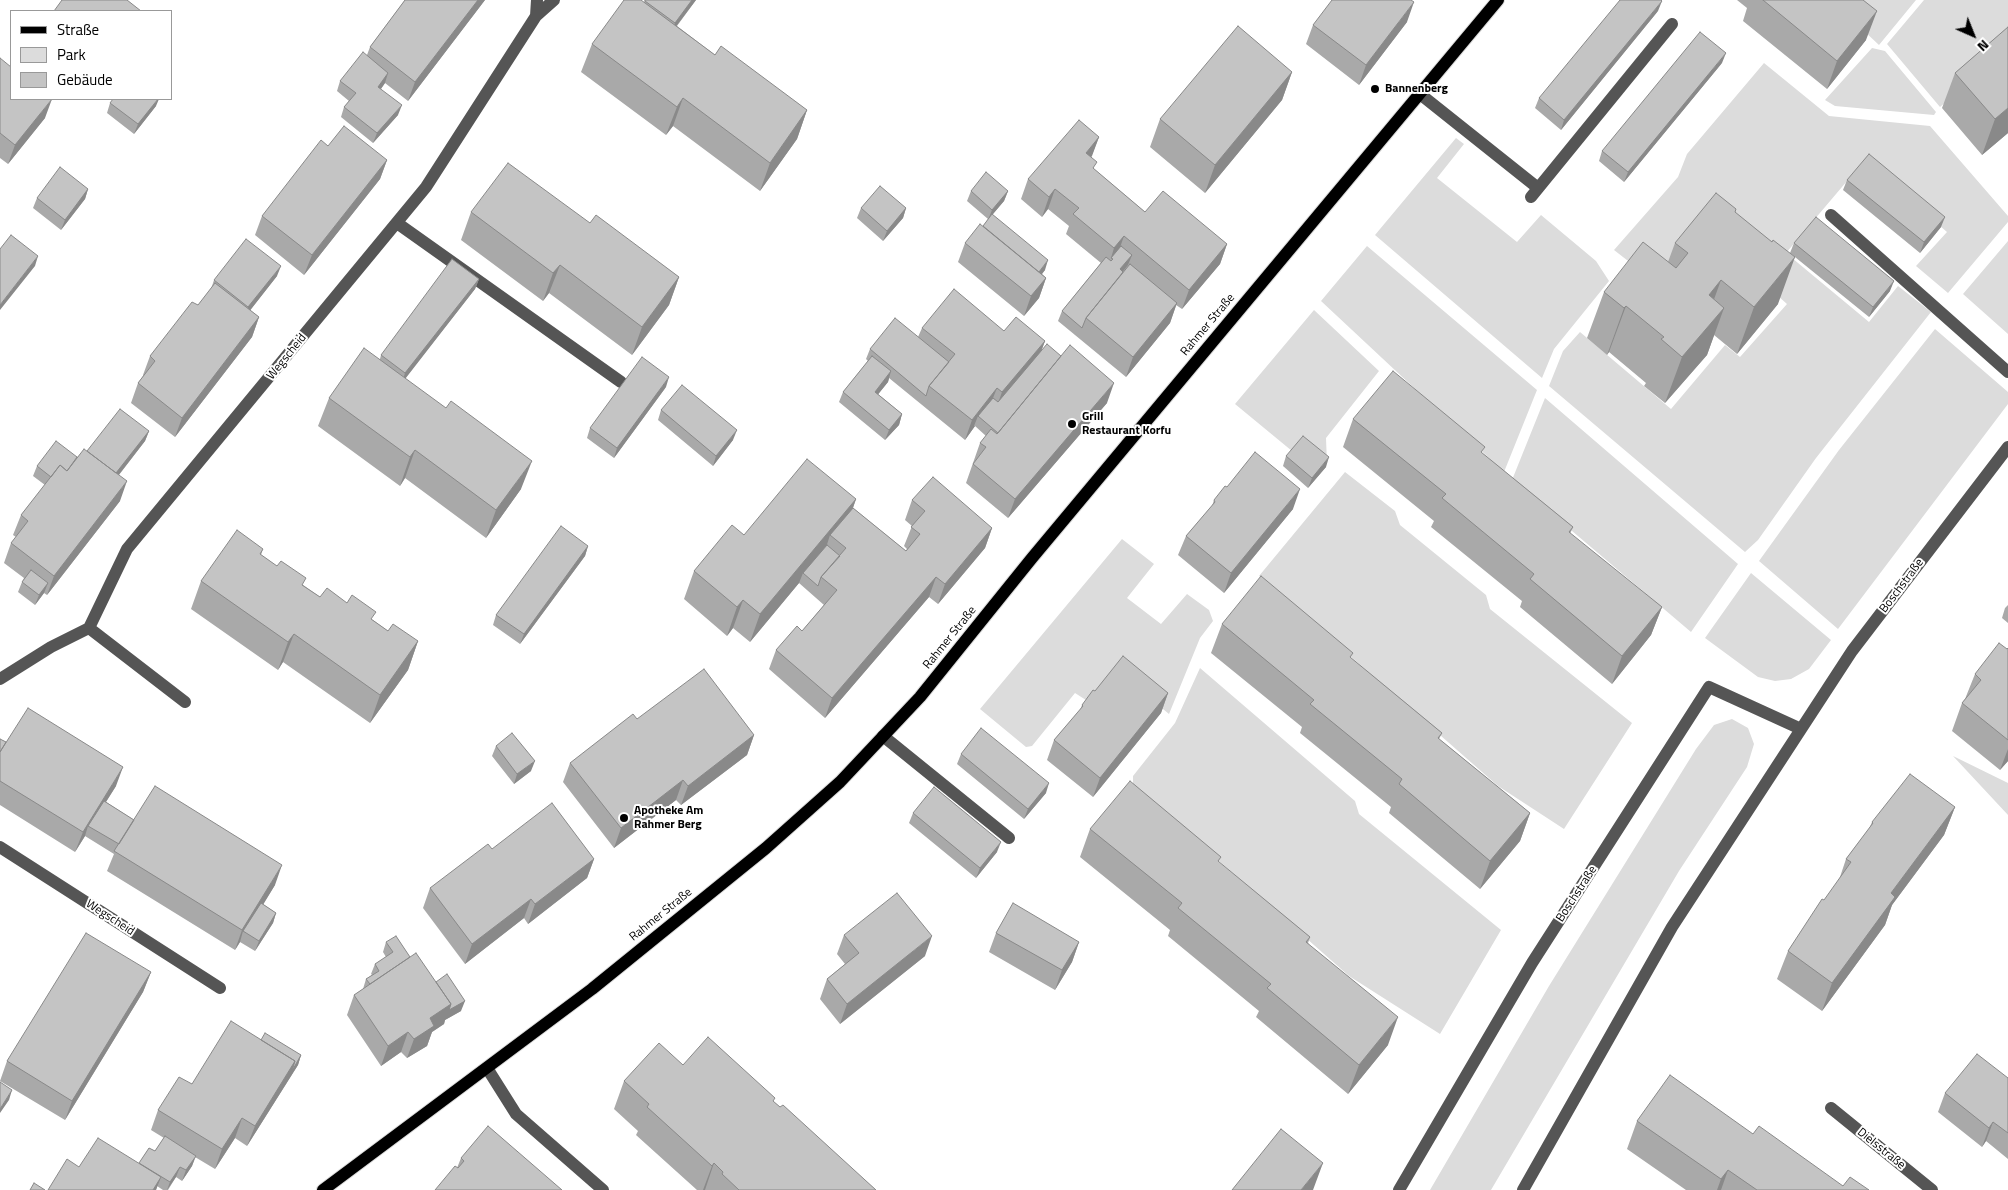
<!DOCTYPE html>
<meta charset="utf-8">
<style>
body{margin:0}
#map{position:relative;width:2008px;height:1190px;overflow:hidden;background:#fff;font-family:"Titillium Web",sans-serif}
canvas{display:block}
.legend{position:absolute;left:10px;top:10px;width:162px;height:90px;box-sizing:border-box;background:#fff;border:1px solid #999;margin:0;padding:6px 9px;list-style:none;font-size:15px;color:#000}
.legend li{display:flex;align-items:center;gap:10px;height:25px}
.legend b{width:25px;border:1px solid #999}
.north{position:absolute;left:1948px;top:10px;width:50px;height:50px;-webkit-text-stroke:4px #fff;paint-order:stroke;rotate:136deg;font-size:14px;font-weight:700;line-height:20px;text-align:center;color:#000}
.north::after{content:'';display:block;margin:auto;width:18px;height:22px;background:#000;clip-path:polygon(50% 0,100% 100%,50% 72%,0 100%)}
</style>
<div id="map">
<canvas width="2008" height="1190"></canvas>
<ul class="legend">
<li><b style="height:6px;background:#000"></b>Straße</li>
<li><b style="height:14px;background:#dcdcdc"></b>Park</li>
<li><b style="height:14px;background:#c4c4c4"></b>Gebäude</li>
</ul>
<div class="north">N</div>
</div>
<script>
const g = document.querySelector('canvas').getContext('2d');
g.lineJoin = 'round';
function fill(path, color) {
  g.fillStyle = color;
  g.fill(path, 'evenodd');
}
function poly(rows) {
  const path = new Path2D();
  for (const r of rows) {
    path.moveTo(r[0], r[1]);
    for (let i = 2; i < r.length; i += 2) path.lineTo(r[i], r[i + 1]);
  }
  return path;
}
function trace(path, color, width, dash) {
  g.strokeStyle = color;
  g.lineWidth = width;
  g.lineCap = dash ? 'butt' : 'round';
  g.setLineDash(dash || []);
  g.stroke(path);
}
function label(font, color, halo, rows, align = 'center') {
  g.font = font + ' "Titillium Web",sans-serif';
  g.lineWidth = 4;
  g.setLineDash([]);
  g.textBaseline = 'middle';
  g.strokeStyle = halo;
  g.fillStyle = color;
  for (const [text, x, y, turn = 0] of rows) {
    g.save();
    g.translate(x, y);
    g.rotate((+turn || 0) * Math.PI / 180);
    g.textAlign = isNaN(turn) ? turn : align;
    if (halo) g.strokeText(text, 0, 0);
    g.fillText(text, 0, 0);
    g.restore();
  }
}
const green = poly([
 [1831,0,1916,0,1879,45],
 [1924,0,2008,0,2008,48,1940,107,1887,44],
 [1872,48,1885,51,1936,112,1934,115,1835,106,1825,100],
 [1764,63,1829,116,1930,126,2008,216,2008,222,1948,293,1916,266,1947,232,1864,161,1786,253,1869,322,1898,286,1931,312,1816,458,1758,540,1745,552,1549,386,1563,351,1580,332,1671,409,1725,345,1740,357,1787,304,1717,242,1664,276,1641,271,1614,250,1678,177,1687,154],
 [1456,138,1464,144,1437,178,1517,242,1541,215,1596,261,1609,281,1554,349,1542,378,1375,235],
 [2008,241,2008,334,1963,294],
 [1367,246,1537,390,1504,472,1321,301],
 [1314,310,1379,371,1326,438,1327,464,1302,442,1292,451,1235,404],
 [1935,329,2008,392,2008,404,1838,629,1759,561,1839,450],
 [1545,398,1738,564,1691,632,1512,480],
 [1345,472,1395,511,1400,525,1486,595,1490,609,1632,723,1564,829,1498,786,1259,576],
 [1122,539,1154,564,1127,598,1161,624,1187,594,1209,610,1213,621,1200,638,1169,714,1116,670,1089,702,1075,693,1032,746,1026,747,980,709],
 [1751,573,1831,640,1809,669,1791,679,1775,681,1758,677,1705,638],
 [1200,668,1355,801,1359,814,1501,930,1440,1034,1349,976,1133,785,1133,776,1175,723],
 [1732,719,1748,728,1754,744,1747,767,1679,871,1491,1190,1430,1190,1549,986,1696,749,1714,725],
 [1953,756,2008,783,2008,815]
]);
const minor = poly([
 [536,16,554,0],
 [1420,94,1538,188],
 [1531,197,1672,24],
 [1831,215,2008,372],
 [397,223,621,382],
 [89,628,185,702],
 [0,679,51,647,89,628,127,549,426,187,536,16,537,0],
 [883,736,1009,838],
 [0,847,220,988],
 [487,1068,516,1114,603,1190],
 [1831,1108,1932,1190],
 [1399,1190,1532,963,1709,687,1801,729],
 [1523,1190,1672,927,1852,651,2008,447]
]);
const major = poly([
 [323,1190,592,989,766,848,840,782,920,697,1032,558,1498,0]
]);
const wall = poly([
 [405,0,485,0,408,101,385,83,381,89,398,115,373,143,341,117,344,107,349,101,337,91,340,81,367,55,370,47],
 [645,0,696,0,677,26,715,55,807,110,797,139,760,191,673,126,666,135,581,72,592,44,644,2],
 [1737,0,1863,0,1866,40,1827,89,1743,21,1747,8],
 [1658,11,1561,130,1535,108,1539,98],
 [1407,22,1359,85,1306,44,1313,25],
 [2008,27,2008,133,1982,155,1942,108,1955,73],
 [0,58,45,118,8,164,0,158],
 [1722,63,1624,182,1599,161,1602,151],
 [1292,72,1282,100,1205,193,1150,147,1160,119],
 [110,103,156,106,134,134,107,113],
 [1099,137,1091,157,1094,169,1145,212,1227,244,1220,264,1182,309,1176,305,1170,323,1126,377,1058,321,1062,311,1101,263,1066,234,1069,226,1048,209,1042,217,1021,199,1028,179],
 [328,146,387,160,380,179,304,275,255,235,262,216],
 [1847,180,1941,227,1920,253,1843,190],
 [88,189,85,199,61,230,33,208,37,198],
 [971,191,1008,191,1004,201,992,215,1045,270,1042,274,1046,278,1039,298,1024,316,958,262,965,243,983,226,988,219,967,201],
 [861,208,906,208,903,218,883,241,857,218],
 [471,212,590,223,679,277,669,305,632,355,549,293,543,301,461,240],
 [1735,212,1778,304,1737,354,1714,335,1707,355,1665,403,1644,386,1646,383,1609,352,1607,355,1587,338,1604,292,1668,262,1675,243],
 [1794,243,1890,291,1869,317,1790,253],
 [277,276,250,310,259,317,252,337,175,437,131,403,138,383,143,376,143,375,150,356,198,305,211,289,214,280],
 [479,279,475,289,405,378,521,489,486,538,405,478,400,486,318,426,329,398,380,359,381,355],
 [922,328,1004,331,1045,341,1041,351,1107,403,1008,518,966,483,980,443,986,436,975,426,965,440,889,378,888,382,878,394,902,414,899,425,885,440,839,402,843,392,868,361,866,359,870,349,918,337],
 [666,387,614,458,587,438,590,428],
 [661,410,733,440,713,466,658,420],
 [1353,419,1482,453,1573,527,1570,534,1662,607,1651,635,1612,684,1520,607,1522,601,1431,527,1434,521,1343,447],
 [149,431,145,441,119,475,120,501,47,595,44,593,35,605,18,592,22,582,24,578,4,563,11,543,16,537,13,535,21,515,45,485,33,476,37,466,77,457,87,451],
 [1286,456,1326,467,1308,488,1283,466],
 [856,499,853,508,906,551,907,549,904,546,912,526,905,520,912,500,992,528,985,548,938,604,929,597,825,718,769,669,776,650,802,631,824,605,799,583,750,642,733,628,727,636,684,599,694,571,744,535],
 [1214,500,1293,509,1224,593,1178,555,1186,536,1212,506],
 [588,546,585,556,520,644,493,625,496,615],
 [263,549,261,555,320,597,373,620,388,631,418,641,408,670,370,723,283,662,278,670,191,609,201,581],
 [2008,605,2008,623,2002,618,2005,608],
 [1222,624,1351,658,1442,733,1439,739,1530,813,1520,841,1480,889,1389,813,1391,807,1300,733,1302,727,1211,653],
 [2008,648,2008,761,2000,770,1952,731,1962,703,1965,699,1975,674],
 [1095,691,1168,693,1161,713,1093,797,1047,760,1054,740,1080,710,1082,705],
 [637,719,754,735,747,755,681,805,676,800,614,848,563,782,570,763],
 [0,739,6,742,116,786,106,802,134,820,275,885,263,904,276,913,273,923,255,951,240,942,235,950,107,871,114,854,85,836,75,852,0,805],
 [496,746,531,771,514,784,492,756],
 [961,754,1046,793,1024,819,957,764],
 [1955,807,1944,835,1892,905,1885,925,1822,1011,1777,979,1788,951,1839,880,1846,859,1869,829,1872,822],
 [913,813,997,852,976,878,909,823],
 [1090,829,1219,863,1310,937,1308,943,1388,1045,1348,1094,1256,1017,1259,1011,1168,936,1170,930,1080,857],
 [492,849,594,859,587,878,528,924,524,918,465,964,423,908,430,888],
 [996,933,1079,942,1072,962,1055,990,989,952],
 [844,935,925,956,840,1024,820,999,827,979,845,964,837,954],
 [386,942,410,957,436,982,461,1011,445,1020,444,1024,432,1032,427,1046,407,1058,401,1052,381,1066,347,1015,354,995,363,989,366,979,372,975,371,974,375,964,386,957,383,952],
 [151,972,143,992,65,1120,0,1081,7,1061],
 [261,1040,301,1055,298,1065,247,1146,235,1138,215,1169,195,1157,192,1166,182,1181,176,1177,168,1190,163,1190,157,1186,156,1190,48,1190,79,1167,139,1164,149,1148,155,1151,164,1138,151,1130,158,1110,192,1084],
 [683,1065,774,1102,876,1190,697,1190,636,1135,638,1131,614,1109,624,1081],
 [2008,1078,2008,1159,1986,1141,1982,1147,1938,1112,1945,1093],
 [1637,1121,1753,1134,1843,1186,1869,1190,1686,1190,1627,1149],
 [461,1158,562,1190,457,1168]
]);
const shadedWall = poly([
 [478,0,485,0,408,101,415,82],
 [692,0,696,0,671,33,675,23],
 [1662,1,1658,11,1561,130,1564,120],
 [1414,2,1407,22,1359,85,1366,65],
 [1877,11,1866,40,1827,89,1837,61],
 [1726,53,1722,63,1624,182,1628,172],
 [1292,72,1282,100,1205,193,1215,165],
 [388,73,385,83,375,97,378,87],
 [683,98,673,126,666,135,677,107],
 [52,99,45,118,8,164,15,145],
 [158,99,159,99,156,106,134,134,138,124],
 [402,105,398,115,373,143,377,133],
 [2008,108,2008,133,1982,155,1995,119],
 [807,110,797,139,760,191,770,163],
 [1099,137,1092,156,1079,172,1086,153],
 [387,160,380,179,304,275,312,255],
 [88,189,85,199,61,230,65,220],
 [1055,189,1048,209,1042,217,1049,197],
 [1008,191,1004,201,988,220,992,210],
 [906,208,903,218,883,241,887,231],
 [1945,217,1941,227,1920,253,1924,242],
 [1124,236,1117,256,1113,259,1111,258,1114,248],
 [1227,244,1220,264,1182,309,1189,290],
 [1132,255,1128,265,1117,279,1120,269],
 [38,256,35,266,0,310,0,305],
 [1795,257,1778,304,1737,354,1754,307],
 [1048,260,1045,270,1029,290,1033,280],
 [560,265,549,293,543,301,553,273],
 [281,266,277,276,245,317,248,307],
 [679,277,669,305,632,355,642,327],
 [1046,278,1039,298,1024,316,1031,296],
 [479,279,475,289,402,383,405,373],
 [1721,280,1704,327,1709,295],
 [1894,281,1890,291,1869,317,1873,307],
 [1177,303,1170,323,1126,377,1133,357],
 [1626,306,1609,352,1607,355,1624,308],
 [1724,308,1707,355,1665,403,1682,357],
 [259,317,252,337,175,437,182,418],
 [1045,341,1038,360,995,412,1002,392],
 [891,371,888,382,872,402,875,392],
 [669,377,666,387,614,458,617,448],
 [1114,383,1107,403,1008,518,1015,499],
 [997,388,989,408,978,416,974,426,975,426,965,440,972,420],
 [902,414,899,425,885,440,889,430],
 [737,430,733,440,713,466,716,456],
 [149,431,145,441,110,486,113,476],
 [415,450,405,478,400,486,410,457],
 [1329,457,1326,467,1308,488,1312,478],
 [532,461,521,489,486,538,496,510],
 [127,481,120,501,47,595,54,576],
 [1300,489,1293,509,1224,593,1231,573],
 [856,499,846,527,830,535,824,554,803,573,799,583,750,642,760,614],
 [992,528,985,548,938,604,945,584],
 [588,546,585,556,520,644,524,634],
 [936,577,929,597,825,718,832,698],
 [48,583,44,593,35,605,39,595],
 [743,600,733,628,727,636,737,607],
 [1662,607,1651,635,1612,684,1622,656],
 [294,634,283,662,278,670,288,642],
 [418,641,408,670,370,723,380,695],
 [1168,693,1161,713,1093,797,1100,778],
 [754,735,747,755,681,805,688,786],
 [2008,749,2008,761,2000,770],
 [535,761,531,771,514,784,517,774],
 [123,767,116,786,90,827,88,826,85,836,75,852,83,832],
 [683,780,676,800,614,848,621,828],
 [1049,783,1046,793,1024,819,1028,809],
 [1955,807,1944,835,1892,905,1885,925,1822,1011,1832,983,1891,893],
 [1530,813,1520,841,1480,889,1490,861],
 [1001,842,997,852,976,878,980,868],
 [594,859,587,878,528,924,535,904],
 [282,865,275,885,246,933,243,931,240,942,235,950,242,930],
 [531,899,524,918,465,964,472,944],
 [276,913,273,923,255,951,259,941],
 [932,936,925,956,840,1024,847,1004],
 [1079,942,1072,962,1055,990,1062,970],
 [151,972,143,992,65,1120,72,1101],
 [465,1001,461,1011,445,1020,444,1024,432,1032,427,1046,407,1058,414,1039,430,1018,451,1004],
 [1398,1017,1388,1045,1348,1094,1359,1065],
 [408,1032,401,1052,381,1066,388,1046],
 [301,1055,298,1065,247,1146,255,1126,295,1061],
 [12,1090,9,1100,0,1113,0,1109],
 [242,1118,235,1138,215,1169,222,1149],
 [1993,1122,1986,1141,1982,1147,1989,1128],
 [196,1156,192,1166,182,1181,186,1170],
 [714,1163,705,1190,703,1190,712,1166],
 [1323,1163,1313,1190,1301,1190],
 [180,1167,176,1177,167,1190,170,1182],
 [1728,1170,1721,1190,1717,1190,1721,1179],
 [161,1177,156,1190,153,1190]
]);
const building = poly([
 [62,0,127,0,141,11,54,11,62,0],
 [405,0,478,0,415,82,370,47,405,0],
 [624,0,641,0,715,55,721,46,807,110,770,163,683,98,677,107,592,44,624,0],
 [645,0,692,0,675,23,645,1,645,0],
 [1332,0,1411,0,1414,2,1366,65,1313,25,1332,0],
 [1620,0,1661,0,1662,1,1564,120,1539,98,1620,0],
 [1763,0,1863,0,1877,11,1837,61,1763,0],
 [1238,26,1292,72,1215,165,1160,119,1238,26],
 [2008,27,2008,108,1995,119,1955,73,2008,27],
 [1700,32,1726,53,1628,172,1602,151,1700,32],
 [363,52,388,73,378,87,402,105,377,133,344,107,356,93,340,81,363,52],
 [0,58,11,67,11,99,52,99,15,145,0,133,0,58],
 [113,99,158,99,138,124,110,103,113,99],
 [1079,120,1099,137,1086,153,1097,162,1093,168,1145,212,1163,191,1227,244,1189,290,1124,236,1114,248,1073,214,1079,208,1055,189,1049,197,1028,179,1079,120],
 [344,126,387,160,312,255,262,216,321,140,328,146,344,126],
 [1869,154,1945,217,1924,242,1847,180,1869,154],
 [508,163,590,223,596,215,679,277,642,327,560,265,553,273,471,212,508,163],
 [60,167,88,189,65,220,37,198,60,167],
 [986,172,1008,191,992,210,971,191,986,172],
 [880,186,906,208,887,231,861,208,880,186],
 [1716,193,1736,209,1735,212,1772,242,1773,240,1795,257,1754,307,1721,280,1709,295,1724,308,1682,357,1661,339,1664,337,1626,306,1624,308,1604,292,1643,242,1676,268,1688,253,1675,243,1716,193],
 [992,214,1048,260,1039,272,983,226,992,214],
 [1816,217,1894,281,1873,307,1794,243,1816,217],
 [980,224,1046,278,1031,296,965,243,980,224],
 [11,235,38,256,0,305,0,249,11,235],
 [246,239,281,266,248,307,214,280,246,239],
 [1121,246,1132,255,1120,269,1123,272,1086,318,1082,328,1062,311,1106,257,1111,261,1113,259,1111,258,1121,246],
 [452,259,479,279,405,373,381,355,452,259],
 [1130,264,1177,303,1133,357,1086,318,1130,264],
 [215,283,259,317,182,418,138,383,155,361,150,356,192,302,198,305,215,283],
 [954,289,1004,331,1016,317,1045,341,1002,392,997,388,972,420,929,386,955,354,922,328,954,289],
 [895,318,949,362,929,386,926,396,870,349,895,318],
 [1047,344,1061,356,998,433,978,416,993,398,998,402,1047,344],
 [1070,345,1114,383,1015,499,973,464,986,447,980,443,991,429,997,434,1070,345],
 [364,348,446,408,451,401,532,461,496,510,415,450,410,457,329,398,364,348],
 [872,356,891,371,875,392,902,414,889,430,843,392,872,356],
 [642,357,669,377,617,448,590,428,642,357],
 [1393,371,1485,447,1481,452,1573,527,1569,532,1662,607,1622,656,1530,579,1534,574,1442,498,1446,494,1353,419,1393,371],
 [682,385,737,430,716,456,661,410,682,385],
 [120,409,149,431,116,473,87,451,120,409],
 [1303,436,1329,457,1312,478,1286,456,1303,436],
 [56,441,77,457,67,471,60,465,51,477,37,466,56,441],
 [84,449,127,481,54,576,11,543,28,521,21,515,60,465,67,471,84,449],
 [1255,452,1300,489,1231,573,1186,536,1215,502,1214,500,1225,486,1227,487,1255,452],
 [807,459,856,499,760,614,743,600,737,607,694,571,732,525,744,535,807,459],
 [933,477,992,528,945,584,936,577,832,698,776,650,797,626,802,631,837,590,821,577,846,548,830,535,853,508,906,551,920,534,911,527,925,511,912,500,933,477],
 [561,526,588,546,524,634,496,615,561,526],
 [237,530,263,549,260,554,277,566,281,561,306,578,302,585,320,597,327,588,347,603,352,595,376,612,371,619,388,631,393,624,418,641,380,695,294,634,288,642,201,581,237,530],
 [827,545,840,556,821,577,818,586,803,573,827,545],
 [31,570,48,583,39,595,22,582,31,570],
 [1261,576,1353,653,1350,657,1442,733,1438,738,1530,813,1490,861,1399,784,1402,779,1310,704,1314,700,1222,624,1261,576],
 [1999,643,2007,649,2008,648,2008,740,1962,703,1981,680,1975,674,1999,643],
 [1123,656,1168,693,1100,778,1054,740,1083,706,1082,705,1093,690,1095,691,1123,656],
 [704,669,754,735,688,786,683,780,621,828,570,763,633,714,637,719,704,669],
 [28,708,123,767,83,832,0,781,0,752,28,708],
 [981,728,1049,783,1028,809,961,754,981,728],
 [512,733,535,761,517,774,496,746,512,733],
 [0,739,6,742,0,752,0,739],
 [1910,774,1955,807,1891,893,1895,897,1832,983,1788,951,1822,899,1824,900,1851,862,1846,859,1873,823,1872,822,1910,774],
 [1130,781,1221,857,1218,861,1310,937,1306,942,1398,1017,1359,1065,1267,988,1271,984,1178,908,1182,903,1090,829,1130,781],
 [155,786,282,865,242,930,114,851,155,786],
 [934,787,1001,842,980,868,913,813,934,787],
 [104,801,134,820,119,844,88,826,104,801],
 [552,803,594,859,535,904,531,899,472,944,430,888,488,844,492,849,552,803],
 [897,893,932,936,847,1004,827,979,859,953,844,935,897,893],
 [261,903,276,913,259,941,243,931,261,903],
 [1013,903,1079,942,1062,970,996,933,1013,903],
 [86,933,151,972,72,1101,7,1061,86,933],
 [396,936,410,957,370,984,366,979,379,971,375,964,393,952,386,942,396,936],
 [416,953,451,1004,430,1018,434,1026,414,1039,408,1032,388,1046,354,995,416,953],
 [447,974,465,1001,449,1010,451,1004,436,982,447,974],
 [231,1021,295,1061,255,1126,242,1118,222,1149,158,1110,179,1077,192,1084,231,1021],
 [265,1033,301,1055,292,1071,295,1061,261,1040,265,1033],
 [708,1037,775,1098,773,1101,780,1107,783,1105,876,1190,739,1190,722,1174,723,1172,714,1163,712,1166,647,1107,649,1104,624,1081,659,1043,683,1065,708,1037],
 [1977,1054,2008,1078,2008,1133,1993,1122,1989,1128,1945,1093,1977,1054],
 [1670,1075,1753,1134,1759,1126,1843,1186,1850,1177,1869,1190,1757,1190,1728,1170,1721,1179,1637,1121,1670,1075],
 [0,1082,12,1090,0,1109,0,1082],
 [488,1126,562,1190,435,1190,455,1166,458,1168,464,1161,461,1158,488,1126],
 [1281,1129,1323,1163,1301,1190,1232,1190,1281,1129],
 [165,1136,196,1156,186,1170,180,1167,170,1182,139,1163,149,1148,155,1151,165,1136],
 [98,1138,161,1177,153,1190,48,1190,67,1159,79,1167,98,1138],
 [34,1183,45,1190,30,1190,34,1183]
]);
const markers = [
 [1375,89,5,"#000"],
 [1072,424,5,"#000"],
 [624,818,5,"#000"]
];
const poiNames = [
 ["Bannenberg",1385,89],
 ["Grill",1082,417],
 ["Restaurant Korfu",1082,431],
 ["Apotheke Am",634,811],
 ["Rahmer Berg",634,825]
];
const streetNames = [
 ["Rahmer Straße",1208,325,-50],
 ["Wegscheid",287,357,-51],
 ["Boschstraße",1902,586,-53],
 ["Rahmer Straße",950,638,-51],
 ["Boschstraße",1577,894,-57],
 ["Rahmer Straße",661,915,-39],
 ["Wegscheid",110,918,33],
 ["Dielsstraße",1881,1149,39]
];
fill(green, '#dcdcdc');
trace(major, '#dbdbdb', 14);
trace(minor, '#555', 12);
trace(major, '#000', 12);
fill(wall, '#a9a9a9');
fill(shadedWall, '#898989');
fill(building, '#c4c4c4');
trace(building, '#898989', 1);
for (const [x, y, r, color] of markers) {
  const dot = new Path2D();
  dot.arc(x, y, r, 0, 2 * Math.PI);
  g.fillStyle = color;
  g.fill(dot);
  trace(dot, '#fff', 2);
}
label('bold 12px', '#000', '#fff', poiNames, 'left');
label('12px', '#000', '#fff', streetNames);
</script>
